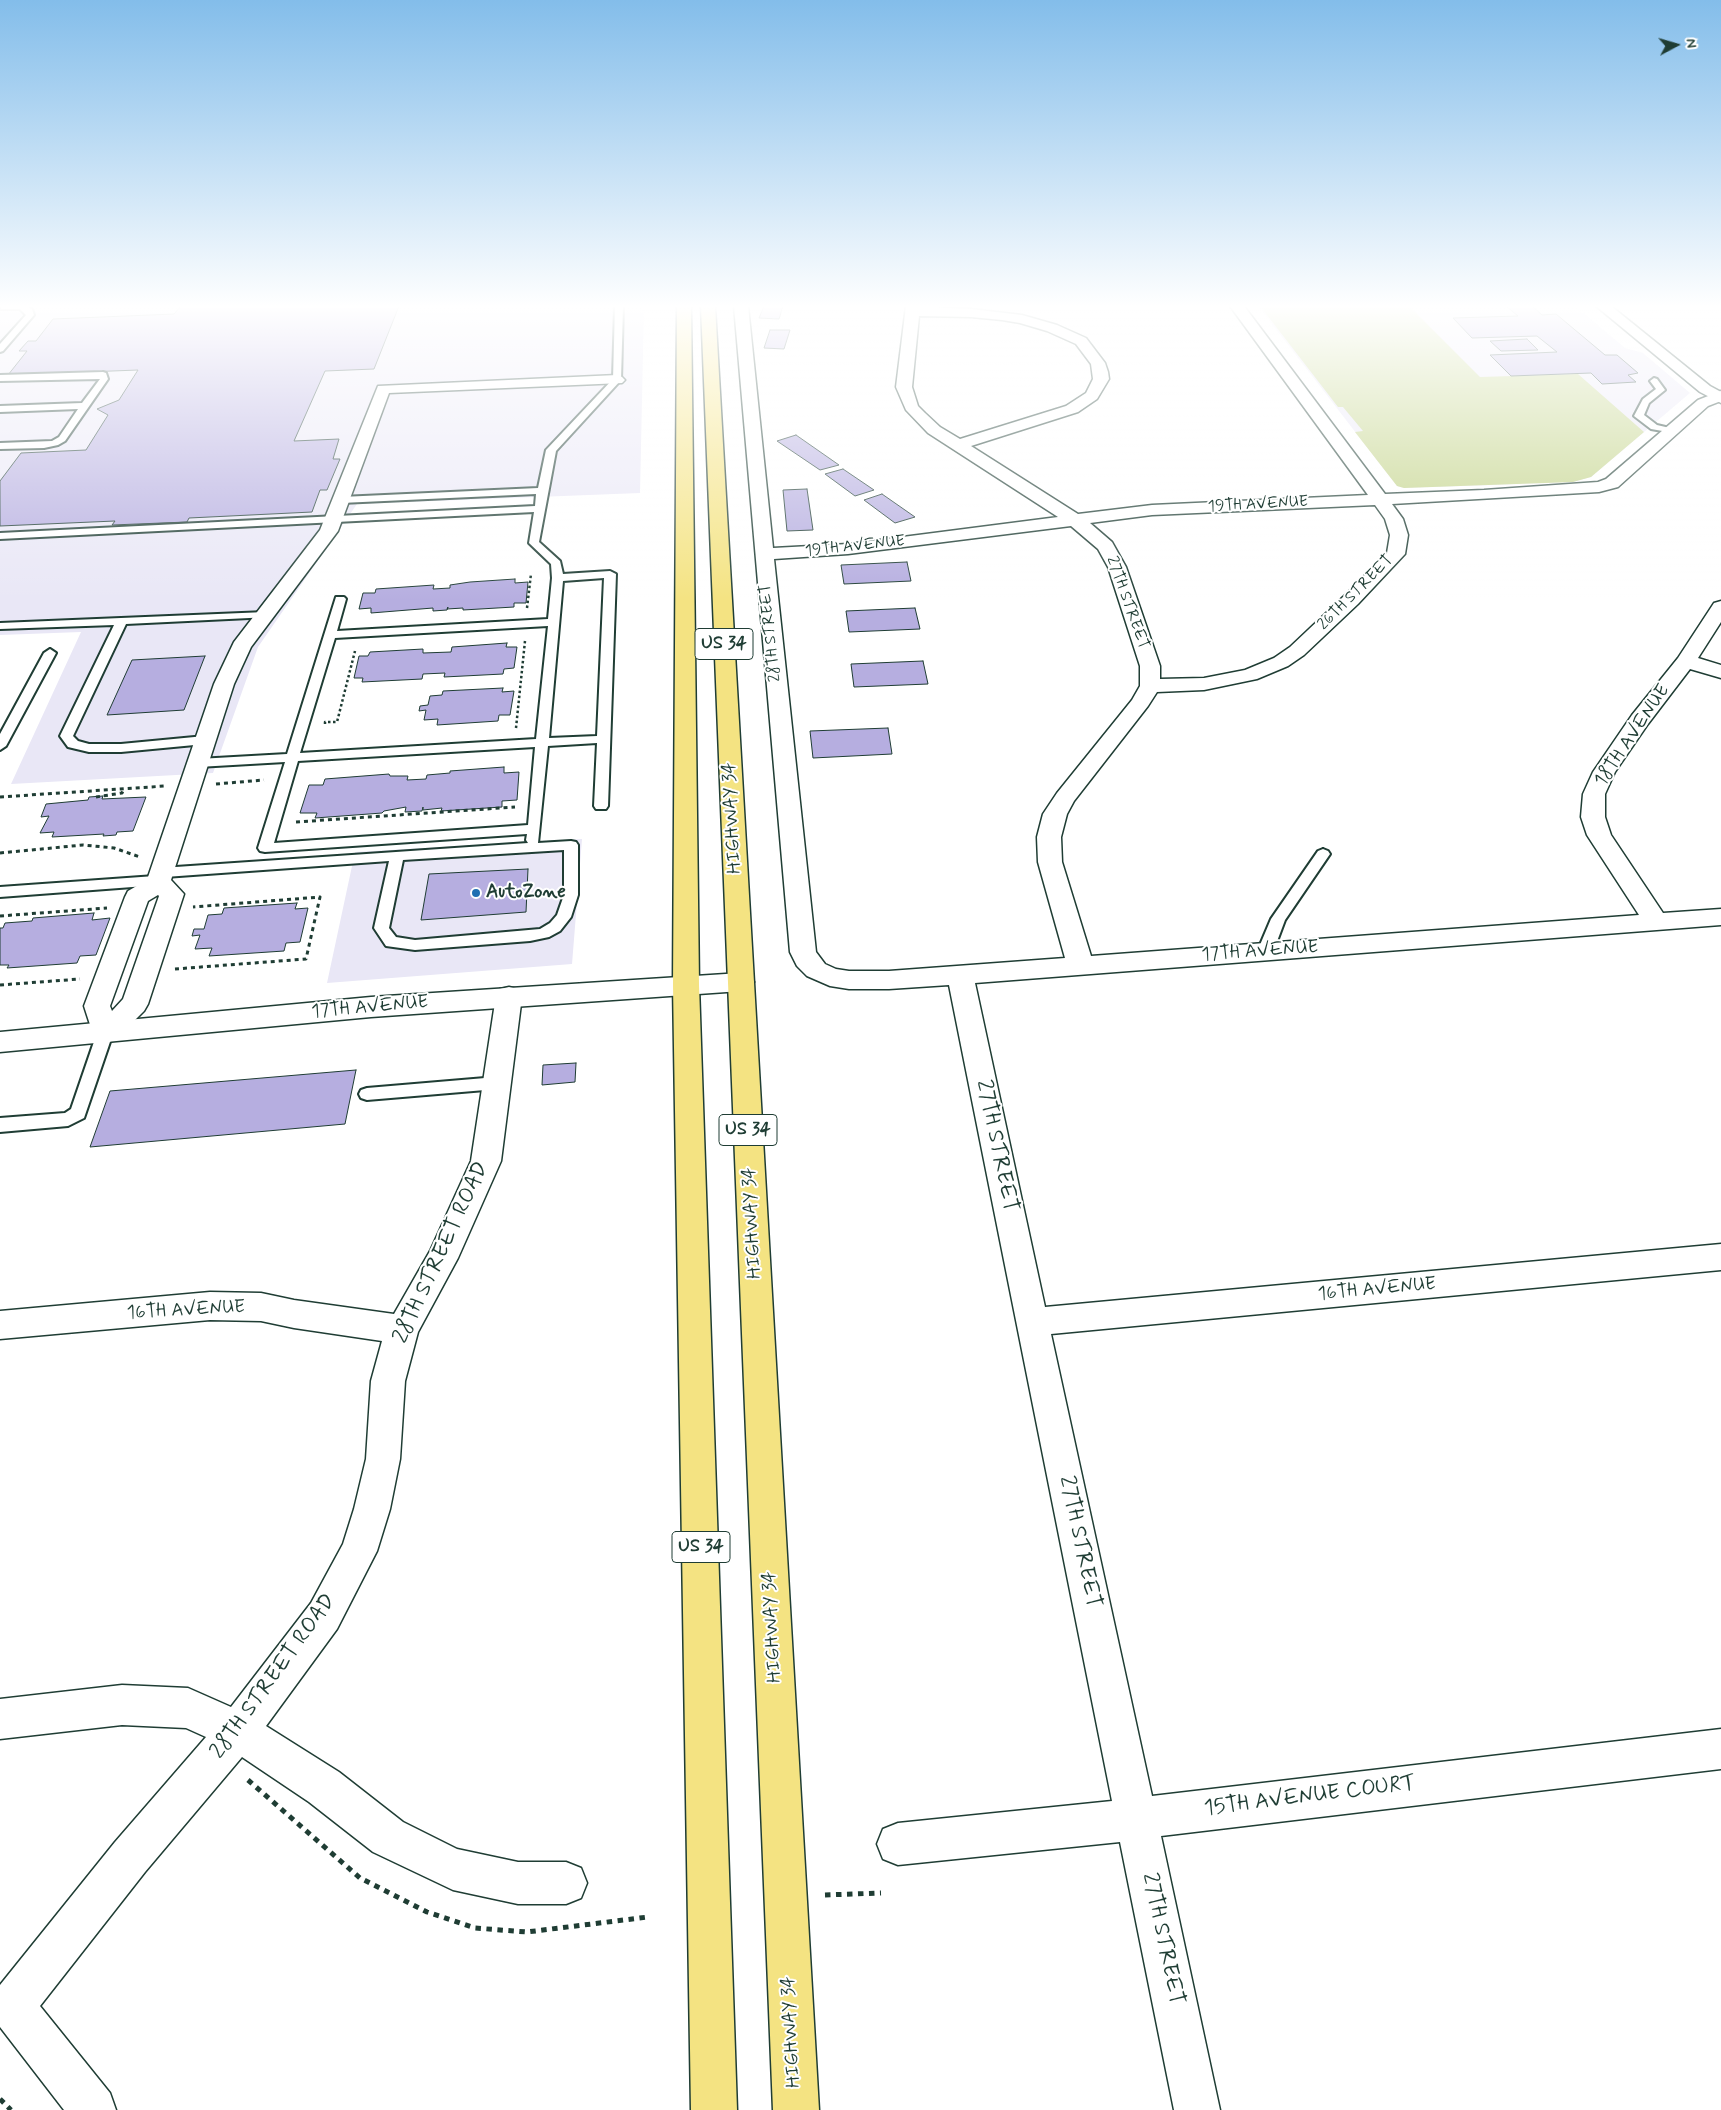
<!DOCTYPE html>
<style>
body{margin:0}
#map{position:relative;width:1721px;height:2110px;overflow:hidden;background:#fff;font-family:Mynerve,sans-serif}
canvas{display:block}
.north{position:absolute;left:1651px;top:20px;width:50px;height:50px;-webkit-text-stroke:4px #fff;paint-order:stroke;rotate:84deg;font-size:14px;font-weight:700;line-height:20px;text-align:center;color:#1f3d34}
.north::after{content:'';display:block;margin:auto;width:18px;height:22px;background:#1f3d34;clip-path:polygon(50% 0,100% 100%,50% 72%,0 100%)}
</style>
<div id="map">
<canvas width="1721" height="2110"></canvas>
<div class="north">N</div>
</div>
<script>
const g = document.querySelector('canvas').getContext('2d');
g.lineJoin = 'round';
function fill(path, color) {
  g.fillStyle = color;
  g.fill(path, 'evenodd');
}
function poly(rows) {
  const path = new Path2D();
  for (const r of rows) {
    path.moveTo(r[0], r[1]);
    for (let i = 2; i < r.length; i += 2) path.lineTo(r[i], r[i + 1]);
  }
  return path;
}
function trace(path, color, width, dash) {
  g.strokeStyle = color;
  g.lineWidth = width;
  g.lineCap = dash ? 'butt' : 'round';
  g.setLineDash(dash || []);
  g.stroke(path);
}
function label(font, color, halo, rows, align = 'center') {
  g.font = font + ' Mynerve,sans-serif';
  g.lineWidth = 4;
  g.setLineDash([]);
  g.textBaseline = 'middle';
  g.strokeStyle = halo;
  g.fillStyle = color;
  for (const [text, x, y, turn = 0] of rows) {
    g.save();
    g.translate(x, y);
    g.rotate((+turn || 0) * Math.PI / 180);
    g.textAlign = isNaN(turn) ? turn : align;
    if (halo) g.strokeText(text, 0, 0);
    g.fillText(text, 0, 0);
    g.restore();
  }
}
const built = poly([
 [0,306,644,306,640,493,357,504,258,647,213,773,11,784,81,632,0,635],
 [1258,306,1575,306,1625,348,1643,353,1690,393,1591,477,1573,482,1404,488,1397,486],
 [582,839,572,964,327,983,355,852]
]);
const green = poly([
 [1260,306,1409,306,1480,377,1578,374,1644,432,1591,477,1573,482,1404,488,1397,486,1355,432,1363,431,1343,407,1338,407]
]);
const building = poly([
 [181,306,399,306,374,369,325,371,294,441,339,439,333,459,340,459,327,490,320,490,312,512,189,518,187,522,112,525,115,521,0,526,0,481,21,453,86,450,108,415,97,409,119,400,138,370,8,375,27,351,19,351,28,341,36,341,53,319,174,314,181,306],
 [764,306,783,306,779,319,759,318,764,306],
 [1506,306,1532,306,1542,315,1556,314,1605,355,1617,355,1638,373,1628,375,1636,382,1602,384,1591,373,1511,376,1490,355,1557,352,1537,336,1472,338,1453,318,1518,316,1506,306],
 [770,330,790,330,784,349,764,348,770,330],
 [1527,339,1538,350,1501,351,1490,341,1527,339],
 [796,435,839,465,820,470,777,441,796,435],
 [843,469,874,490,855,496,825,474,843,469],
 [807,489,813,530,787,531,783,490,807,489],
 [882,494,915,517,895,523,864,500,882,494],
 [907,562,911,581,844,584,841,565,907,562],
 [515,579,515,583,528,582,526,603,514,603,514,607,463,610,463,608,447,609,448,607,447,610,433,611,433,608,371,613,371,608,359,609,363,593,375,593,376,589,434,585,433,589,450,588,450,585,470,582,515,579],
 [915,608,920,629,849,632,846,611,915,608],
 [507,643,506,647,517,647,514,668,504,669,503,674,444,677,445,673,423,674,422,679,362,682,363,678,354,678,359,656,368,656,370,652,423,649,423,653,451,652,452,647,507,643],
 [205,656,184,710,107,715,132,660,205,656],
 [923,661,928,684,854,687,851,664,923,661],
 [503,688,502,692,514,691,510,715,499,715,498,721,437,725,438,719,424,720,426,710,419,711,420,706,428,705,430,696,442,695,443,691,503,688],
 [888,728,892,754,813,758,810,731,888,728],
 [504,767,504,773,519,772,517,800,502,801,502,807,441,811,442,808,423,810,423,807,422,811,405,812,406,807,384,811,382,813,315,818,317,813,300,813,309,785,323,785,325,779,389,774,390,776,408,776,407,780,426,779,427,775,450,773,450,771,504,767],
 [103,796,102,799,146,797,133,831,117,832,116,835,103,836,104,834,52,837,54,832,40,833,49,816,41,817,46,804,88,800,89,797,103,796],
 [528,869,526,912,421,920,429,874,528,869],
 [297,903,295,909,308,908,300,942,286,943,284,951,209,956,212,948,195,949,200,935,192,936,194,929,204,929,208,915,222,914,224,908,297,903],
 [94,913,92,920,110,918,96,955,80,956,77,963,7,968,9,965,0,965,0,928,3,928,5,923,32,921,33,918,94,913],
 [576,1063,575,1082,542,1085,543,1065,576,1063],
 [356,1070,345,1124,90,1147,110,1091,356,1070]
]);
const pathFar2 = poly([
 [527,608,531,574],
 [325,724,325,722,337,722,355,651],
 [516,728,525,641]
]);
const pathFar1 = poly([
 [216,784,264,780],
 [0,797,165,786],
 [96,797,122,793,124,789],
 [296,822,515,807],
 [0,853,83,845,114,848,140,857],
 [0,916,107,908],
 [175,969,306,959,320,897,193,907],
 [0,985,80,979]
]);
const path = poly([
 [248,1780,360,1878,427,1912,475,1928,527,1932,648,1917],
 [825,1895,881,1893],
 [0,2099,11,2110]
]);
const lane = poly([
 [1,306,25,306,32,309,34,315,3,351,0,352,0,344,26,315,20,309,1,309,1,306],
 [615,306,623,306,621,380,556,451,539,542,560,561,563,574,610,571,616,574,608,806,606,809,596,809,594,806,597,743,548,746,538,843,571,841,576,842,578,845,578,895,571,917,560,931,549,937,530,941,415,950,386,946,374,928,389,861,165,877,166,880,164,883,159,885,0,897,0,887,155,876,154,873,156,870,161,868,528,843,526,840,527,834,265,852,260,851,258,848,285,762,198,767,191,763,198,759,287,754,336,597,344,597,346,599,337,631,548,619,552,578,551,564,529,543,534,512,0,539,0,533,535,506,536,494,341,503,336,500,341,497,538,488,546,450,613,379,615,306],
 [604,578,597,736,549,738,563,581,604,578],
 [548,626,536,739,300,753,335,638,548,626],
 [535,747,528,825,274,843,298,761,535,747],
 [564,850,564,895,557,915,550,923,540,929,415,940,396,937,389,928,403,860,564,850],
 [103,372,106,373,108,379,65,441,58,445,44,448,0,449,0,443,52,441,59,437,78,409,0,412,0,406,82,403,100,379,0,381,0,375,103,372],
 [1654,378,1657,379,1665,390,1649,403,1644,415,1657,425,1674,429,1674,433,1651,429,1634,416,1643,399,1656,389,1650,381,1654,378],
 [266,612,270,613,272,615,270,617,126,624,73,736,78,741,89,744,121,744,205,736,211,740,205,744,121,752,89,752,68,747,60,736,114,625,0,629,0,623,266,612],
 [50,649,56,653,6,746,0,750,0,734,44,653,50,649],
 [1323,849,1328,851,1330,854,1285,920,1273,952,1270,956,1265,957,1260,956,1257,952,1271,919,1318,851,1323,849],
 [105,1027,111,1029,113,1033,84,1118,68,1126,0,1132,0,1118,65,1113,71,1109,97,1033,99,1029,105,1027],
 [497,1077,503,1079,505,1083,503,1087,497,1089,367,1100,361,1098,359,1094,361,1090,367,1088,497,1077]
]);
const street = poly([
 [734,306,748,306,773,548,848,544,1058,517,928,433,906,410,896,387,906,306,971,309,1022,315,1057,325,1086,338,1105,363,1108,372,1109,379,1097,399,1078,412,971,446,1078,514,1152,505,1368,495,1230,306,1244,306,1385,494,1484,490,1598,482,1606,479,1698,400,1721,391,1721,401,1708,406,1618,487,1599,492,1392,504,1403,519,1408,535,1405,554,1358,604,1304,655,1288,666,1257,679,1204,690,1157,692,1148,706,1074,801,1067,814,1061,837,1062,862,1091,956,1639,915,1587,835,1581,817,1583,794,1593,772,1632,715,1678,658,1714,603,1721,601,1721,622,1698,658,1721,665,1721,678,1690,669,1648,724,1615,772,1605,794,1605,817,1611,835,1663,913,1721,909,1721,925,975,983,1045,1307,1721,1244,1721,1270,1051,1334,1152,1796,1721,1729,1721,1769,1161,1836,1220,2110,1174,2110,1120,1842,898,1865,883,1859,877,1844,883,1829,898,1823,1112,1801,949,985,889,989,849,989,830,986,807,976,797,966,790,952,734,306],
 [919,316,971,317,1002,320,1020,323,1047,331,1076,344,1091,364,1093,379,1086,393,1066,406,960,439,940,427,925,413,918,406,912,387,919,316],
 [1375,505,1385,519,1390,535,1387,553,1344,596,1290,647,1274,658,1245,670,1204,678,1160,679,1160,666,1126,567,1112,542,1090,523,1152,515,1375,505],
 [1071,526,1098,549,1108,567,1140,666,1140,686,1132,700,1057,793,1043,814,1037,837,1038,862,1065,958,889,971,849,971,836,969,825,964,816,952,774,559,848,554,1071,526],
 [617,375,622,377,625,380,622,383,389,393,338,531,251,647,234,684,171,880,184,894,148,1004,144,1011,115,1040,105,1043,95,1040,84,1006,125,897,128,891,147,880,214,684,234,642,320,530,378,386,617,375],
 [158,895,159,896,123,999,112,1011,110,1006,148,901,158,895],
 [509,987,518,989,522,996,501,1161,458,1258,418,1332,405,1381,400,1459,390,1509,377,1551,337,1629,266,1726,339,1772,403,1822,457,1849,518,1862,566,1862,581,1868,587,1883,581,1898,566,1904,518,1904,453,1890,373,1852,309,1802,242,1757,145,1872,40,2006,110,2093,116,2110,64,2110,0,2027,0,1985,115,1842,206,1737,186,1728,122,1725,0,1739,0,1699,122,1685,188,1688,231,1707,311,1603,343,1544,354,1509,366,1459,371,1381,382,1341,294,1328,261,1321,210,1320,0,1339,0,1311,210,1292,261,1293,294,1300,394,1314,430,1251,471,1161,496,996,500,989,509,987]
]);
const secondary = poly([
 [1596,306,1611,306,1710,386,1721,392,1721,403,1700,392,1596,306],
 [741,973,750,975,754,982,750,989,741,991,371,1017,0,1052,0,1032,371,997,741,973]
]);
const highway = poly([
 [677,306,691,306,699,985,737,2110,691,2110,673,985,677,306],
 [701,306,715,306,819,2110,773,2110,701,306]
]);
const markers = [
 [476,893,5,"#1f6fb2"]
];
const farStreetnames = [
 ["19TH AVENUE",1258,505,-3],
 ["19TH AVENUE",855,547,-6],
 ["26TH STREET",1356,593,-45],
 ["27TH STREET",1127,603,70],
 ["28TH STREET",771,633,-96]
];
const shields = [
 [724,644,58],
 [748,1130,58],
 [701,1547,58]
];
const shieldNames = [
 ["US 34",724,644],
 ["US 34",748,1130],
 ["US 34",701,1547]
];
const streetNames = [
 ["18TH AVENUE",1633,736,-56],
 ["HIGHWAY 34",733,818,-93],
 ["17TH AVENUE",1260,952,-4],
 ["17TH AVENUE",370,1008,-5],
 ["HIGHWAY 34",753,1223,-93],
 ["16TH AVENUE",1377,1290,-5],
 ["16TH AVENUE",186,1311,-3],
 ["HIGHWAY 34",773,1627,-93],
 ["HIGHWAY 34",792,2032,-93]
];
const poiNames = [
 ["AutoZone",486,893]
];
const nearStreetnames = [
 ["27TH STREET",996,1146,78],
 ["28TH STREET ROAD",442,1253,-65],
 ["27TH STREET",1079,1542,78],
 ["28TH STREET ROAD",274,1677,-54],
 ["15TH AVENUE COURT",1310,1797,-7],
 ["27TH STREET",1162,1939,78]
];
fill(built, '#e9e7f6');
fill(green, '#c1d286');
fill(building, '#b6aee0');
trace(building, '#1f3d34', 1);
trace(lane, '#1f3d34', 4);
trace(street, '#1f3d34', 3);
trace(secondary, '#1f3d34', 3);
trace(highway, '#1f3d34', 3);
trace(pathFar2, '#1f3d34', 2.5, [2.5, 2.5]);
trace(pathFar1, '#1f3d34', 3, [4, 4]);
trace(path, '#1f3d34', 5, [5.5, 5.5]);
fill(lane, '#fff');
fill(street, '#fff');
fill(secondary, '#fff');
fill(highway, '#f4e382');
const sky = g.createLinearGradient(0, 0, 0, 601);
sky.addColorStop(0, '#83bdea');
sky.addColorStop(0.51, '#fff');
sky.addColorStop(1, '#ffffff00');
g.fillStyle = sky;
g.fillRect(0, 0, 1721, 601);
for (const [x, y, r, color] of markers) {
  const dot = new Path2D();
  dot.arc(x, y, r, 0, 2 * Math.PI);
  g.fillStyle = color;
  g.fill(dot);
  trace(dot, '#fff', 2);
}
label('16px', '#1f3d34', '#fff', farStreetnames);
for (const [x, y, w] of shields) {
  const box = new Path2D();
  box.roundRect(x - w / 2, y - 15.5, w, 31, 4);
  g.fillStyle = '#fff';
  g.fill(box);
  trace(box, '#1f3d34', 1);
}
label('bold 18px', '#1f3d34', null, shieldNames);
label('19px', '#1f3d34', '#fff', streetNames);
label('bold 19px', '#1f3d34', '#fff', poiNames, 'left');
label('22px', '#1f3d34', '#fff', nearStreetnames);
</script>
